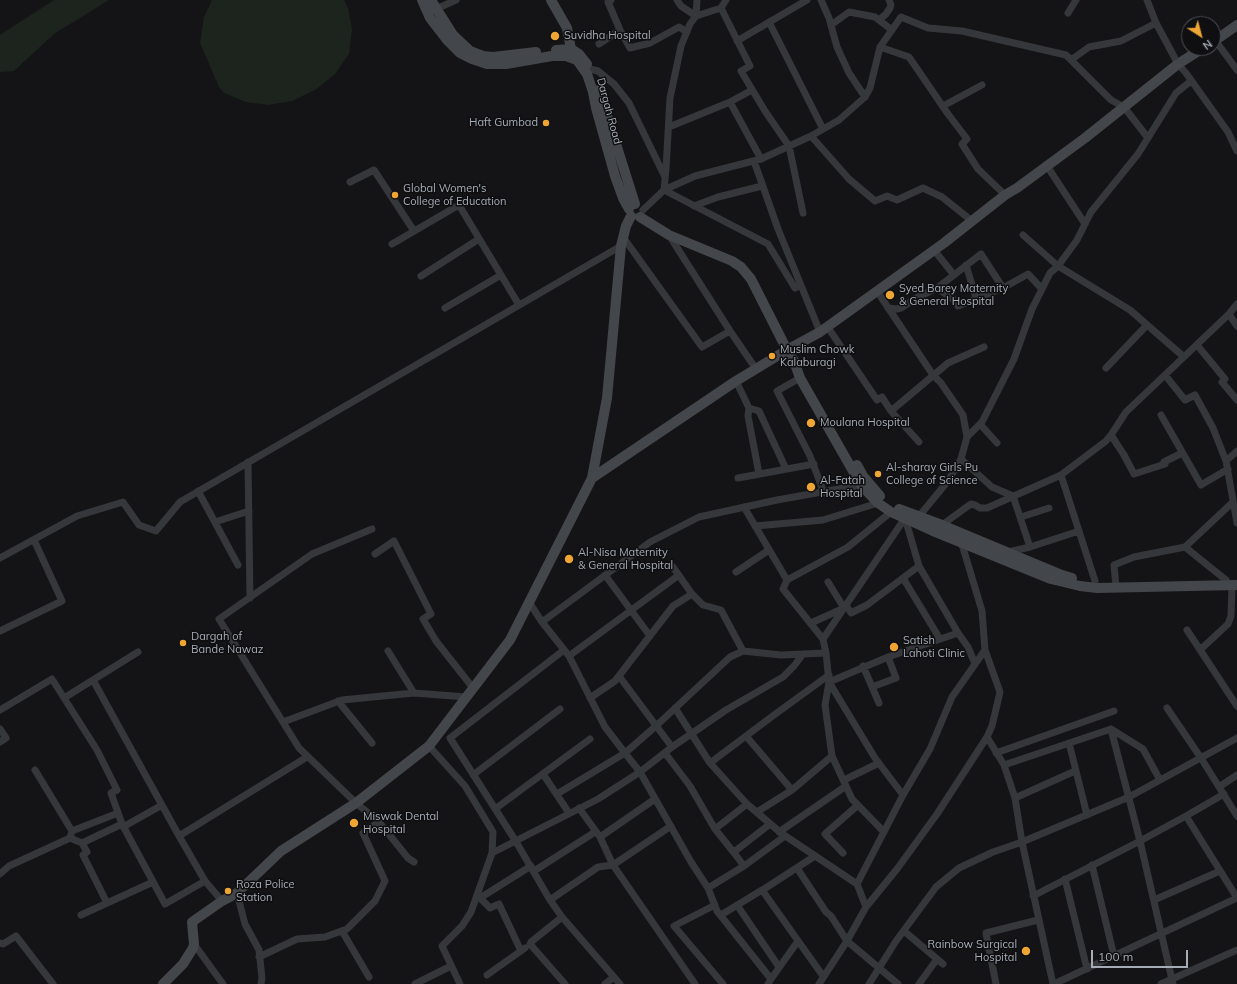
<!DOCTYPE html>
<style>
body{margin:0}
#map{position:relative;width:1237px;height:984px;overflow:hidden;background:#141416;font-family:Mulish,sans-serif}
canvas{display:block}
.north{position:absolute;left:1181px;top:16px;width:40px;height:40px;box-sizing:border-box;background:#0f0f11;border:1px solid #4b4e53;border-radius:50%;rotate:144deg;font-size:11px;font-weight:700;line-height:16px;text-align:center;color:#a6acb6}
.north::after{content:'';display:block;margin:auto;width:14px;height:18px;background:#eea534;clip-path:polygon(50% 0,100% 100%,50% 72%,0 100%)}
.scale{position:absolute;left:1091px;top:950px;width:97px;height:18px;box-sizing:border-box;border:2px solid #a6acb6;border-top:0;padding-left:5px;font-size:12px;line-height:14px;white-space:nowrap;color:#a6acb6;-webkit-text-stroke:3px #0f0f11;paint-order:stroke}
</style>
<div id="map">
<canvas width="1237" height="984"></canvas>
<div class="north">N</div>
<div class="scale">100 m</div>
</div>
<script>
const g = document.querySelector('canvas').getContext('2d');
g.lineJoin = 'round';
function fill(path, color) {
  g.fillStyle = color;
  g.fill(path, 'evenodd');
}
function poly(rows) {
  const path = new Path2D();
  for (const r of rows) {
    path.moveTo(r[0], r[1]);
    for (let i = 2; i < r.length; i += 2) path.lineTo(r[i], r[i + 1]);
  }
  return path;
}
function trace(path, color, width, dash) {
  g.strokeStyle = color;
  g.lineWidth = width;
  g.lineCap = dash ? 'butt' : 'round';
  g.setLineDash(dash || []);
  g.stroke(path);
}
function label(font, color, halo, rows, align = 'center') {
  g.font = font + ' Mulish,sans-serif';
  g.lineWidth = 3;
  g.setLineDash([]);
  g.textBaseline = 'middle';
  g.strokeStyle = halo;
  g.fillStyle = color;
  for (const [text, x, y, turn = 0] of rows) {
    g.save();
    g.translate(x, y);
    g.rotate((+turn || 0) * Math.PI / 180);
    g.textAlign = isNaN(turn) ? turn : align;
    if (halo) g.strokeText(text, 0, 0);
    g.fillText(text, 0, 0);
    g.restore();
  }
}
const green = poly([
 [54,0,109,0,54,34,14,71,0,72,0,35],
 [212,0,344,0,348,8,352,29,349,54,335,74,315,90,292,101,268,105,246,102,224,93,219,87,200,43,204,17]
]);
const street = poly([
 [611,0,608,2,620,30],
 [677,0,681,6,696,16,721,8,726,0],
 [821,0,829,18,837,47,849,73,865,97],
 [1147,0,1156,23,1178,64,1186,73,1228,132,1237,151],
 [721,8,750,66,741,71,765,111,789,146,803,213],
 [436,9,456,0],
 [1068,13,1076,0],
 [879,20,886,14,890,8,891,5,889,0],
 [769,22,823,129],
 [831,25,849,12,875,17,892,30],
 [1215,40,1237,70],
 [737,41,807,0],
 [599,44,620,30,630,48,650,43,679,27,687,32],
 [880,47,909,57,948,114,967,139,962,144,978,169,1005,195],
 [1071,60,1089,47,1121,41,1156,23],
 [590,69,598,71,614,84,629,103,665,177],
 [752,90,730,102,761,159],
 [943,106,982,85],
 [669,127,730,102],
 [811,136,849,179,875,201,887,196,897,200,923,188,942,197,972,221],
 [754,161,778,229,820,332],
 [1047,166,1085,224],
 [350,182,374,170,414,231],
 [664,190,695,176,761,159,811,136,839,120,865,97,870,88,880,47,901,17,928,28,962,31,1066,55,1111,100,1124,107,1148,138],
 [664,190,768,244,795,288,800,285],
 [694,206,718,197,762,186],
 [643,210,664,190,666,169,670,98,681,46,690,24,696,16,697,0],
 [669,235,730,331,756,369],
 [623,237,702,347,730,331],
 [392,244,459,205,519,305],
 [934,250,954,275,937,288,953,299,958,306,1003,288,1028,274,1042,289],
 [966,265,976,298],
 [954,275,981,254,1003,288],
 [421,276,479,239],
 [877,291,933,375,941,383,963,415,967,437],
 [445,308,501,275],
 [888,308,897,309,901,308,916,298,937,288],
 [1229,314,1237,326],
 [827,326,877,400,882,397,891,411],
 [1197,345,1225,379,1222,382,1237,400],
 [1184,357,1130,310,1058,266,1077,240,1091,212,1138,154,1176,93,1191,81],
 [1106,368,1147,325],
 [1165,375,1185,400,1195,395,1213,428,1226,461],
 [800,378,777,391,810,456,824,493],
 [736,381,749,408,748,416,759,474],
 [749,408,759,411,786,469],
 [1161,415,1201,485,1228,469],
 [980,424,997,443],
 [1111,435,1124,455,1134,474,1165,464,1164,462,1182,453],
 [919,442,891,411,948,363,984,347],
 [1237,451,1226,461,1237,523],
 [248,462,250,598],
 [1061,475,1095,581],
 [738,478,814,464],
 [198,491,238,565],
 [744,507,787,580,783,589,823,639,905,518],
 [1021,517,1049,508],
 [916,520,948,481,961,459],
 [215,522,249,511],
 [942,525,968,506,971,504,975,505,980,508,987,508,1061,475,1106,441,1111,435,1126,412,1229,314,1237,304],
 [755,526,823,520,878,503],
 [372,529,312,554,219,619,299,748,356,803,379,822,408,858,414,862],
 [1030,547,1079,531],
 [1008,552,1030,547,1013,496,992,487,961,459,967,437,982,422,1014,359,1032,309,1050,273,1058,266,1023,235],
 [375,554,394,541,431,614,423,619,436,641,473,688],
 [0,558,77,516,123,502,139,525,156,531,180,502,621,246],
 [919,566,958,633,968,647,975,664],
 [673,567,692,594],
 [736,572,769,550],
 [605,575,650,636],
 [903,578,940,639],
 [787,580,848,547,891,512],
 [1226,580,1185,547,1233,502],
 [1116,587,1114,565,1134,557,1185,547],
 [529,602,542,622,650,542,699,517,777,500,861,485],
 [846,605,851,613,867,605,919,566,905,518],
 [542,622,569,656,605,727,625,753,656,726,730,657,743,651,781,655,826,653,823,639],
 [811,623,844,608,828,582],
 [1187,630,1237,706],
 [0,631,62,601,34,540],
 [564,650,450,738,515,840,550,900,562,917,620,984],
 [1200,650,1228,624,1231,616,1232,586],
 [388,651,414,693],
 [826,653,829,682,875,758,903,795],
 [569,656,679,575],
 [863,666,879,703],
 [619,676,672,747],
 [93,680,179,836],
 [872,687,896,678,888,657],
 [64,698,138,652],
 [590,698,615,681,673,606,692,594,703,605,721,610,743,651],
 [338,701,372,743],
 [675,708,710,763,747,804,781,833,857,884],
 [1167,708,1201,758,1237,816],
 [0,710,52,679,97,750,117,790,111,793,122,824,165,904,205,881,222,901],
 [283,722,342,700,414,693,466,697],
 [0,729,6,738,0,742],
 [1111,729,1143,749,1160,780],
 [746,736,792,790,757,812],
 [987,737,1004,765,1015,798,1022,842,1053,984],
 [1069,743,1087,815],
 [429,746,465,786,493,832,492,853,471,912,462,926,442,946,460,984],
 [665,753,690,786,715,829],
 [996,753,1114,711],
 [710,763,774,715,829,675],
 [1004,765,1111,729,1140,841,1173,984],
 [35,770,72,831,70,838],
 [543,774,569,813],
 [473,775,560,709],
 [844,780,879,763],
 [1219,787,1237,775],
 [792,790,832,756],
 [557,794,625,753,640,772,672,747,726,710,783,677,794,666,803,654],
 [1015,798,1075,771],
 [579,808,600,837,655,799],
 [495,809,590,739],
 [1186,816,1224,794],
 [123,827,162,805],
 [72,831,118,813],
 [779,832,846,786],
 [884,832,852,799,832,756,825,705,829,682,888,657,958,633],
 [600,837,613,865,695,984],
 [82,843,87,852,83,855,107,903],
 [734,852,770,824],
 [492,853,598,799,640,772,691,862,708,888,717,911,771,979,768,984],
 [843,853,825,834,858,805],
 [1092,865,1114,956],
 [744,866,785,836],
 [797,868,826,912,831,916,847,941,898,984],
 [534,871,595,832],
 [0,874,9,866,70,838,82,843,122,824],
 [1065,879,1087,969],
 [205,881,179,836,307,757],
 [708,888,744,866,735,854,715,829,747,804],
 [761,891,815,856],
 [237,893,245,924,259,950,262,978,261,984],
 [477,895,490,908,499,904,521,951],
 [1033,896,1140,841,1186,816,1237,898],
 [480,898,531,866],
 [550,900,598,867,613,865,671,826],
 [1154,900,1220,871],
 [715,905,674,926,723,984],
 [737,905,779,967],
 [866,907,897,869,937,814,987,737,992,726,1000,692,985,650],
 [81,915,153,882],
 [721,915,762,890,823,976],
 [562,917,531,942,530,944,565,984],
 [342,931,369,977],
 [904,931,943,964],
 [0,943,3,944,16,936,53,984],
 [194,944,223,984],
 [259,957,297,939,325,937,347,929,375,901,385,881,363,833,379,822],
 [487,975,525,948],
 [771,979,798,941],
 [415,984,451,966],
 [605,984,614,977],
 [819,984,847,941,866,907,857,884,903,795,930,749,952,697,985,650,982,611,961,541],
 [869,984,896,941,936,887,959,868,993,852,1022,842,1129,797,1237,738],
 [919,984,937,959],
 [996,984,986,933,1038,920],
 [1054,984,1237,898],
 [1161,984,1237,950]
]);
const secondary = poly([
 [422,0,430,18,447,40,460,53,472,59,487,64,506,64,552,56,566,56,577,60,587,74,593,92,596,108,615,176,623,198,629,209],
 [431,0,453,35,470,51,483,56,493,57,536,52],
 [551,0,567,28,571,49],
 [1213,42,1237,25],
 [556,50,571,49,579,54,587,64],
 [599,90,635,204],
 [640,217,669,235,732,261,741,267,751,279,787,350,820,332,944,243,1005,195,1017,188,1085,138,1178,64,1203,48],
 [857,465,863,476,880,496],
 [592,478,736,381,787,350,794,361,800,378,861,485,878,503,891,512,933,531,1051,579,1080,586,1097,588,1237,585],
 [899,509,942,525,1062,575,1072,578],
 [163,984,183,964,193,948,194,944,192,922,222,901,237,893,281,851,356,803,429,746,510,640,592,478,607,398,621,246,626,226,631,216]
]);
const markers = [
 [555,36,5,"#eea534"],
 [546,123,4,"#eea534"],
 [395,195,4,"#eea534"],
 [890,295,5,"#eea534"],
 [772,356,4,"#eea534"],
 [811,423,5,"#eea534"],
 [878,474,4,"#eea534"],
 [811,487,5,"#eea534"],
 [569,559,5,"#eea534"],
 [183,643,4,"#eea534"],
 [894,647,5,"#eea534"],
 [354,823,5,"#eea534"],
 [228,891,4,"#eea534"],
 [1026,951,5,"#eea534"]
];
const poiNames = [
 ["Suvidha Hospital",564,36],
 ["Haft Gumbad",538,123,"right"],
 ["Global Women's",403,189],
 ["College of Education",403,202],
 ["Syed Barey Maternity",899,289],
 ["& General Hospital",899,302],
 ["Muslim Chowk",780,350],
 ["Kalaburagi",780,363],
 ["Moulana Hospital",820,423],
 ["Al-sharay Girls Pu",886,468],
 ["College of Science",886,481],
 ["Al-Fatah",820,481],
 ["Hospital",820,494],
 ["Al-Nisa Maternity",578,553],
 ["& General Hospital",578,566],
 ["Dargah of",191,637],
 ["Bande Nawaz",191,650],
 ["Satish",903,641],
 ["Lahoti Clinic",903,654],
 ["Miswak Dental",363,817],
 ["Hospital",363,830],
 ["Roza Police",236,885],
 ["Station",236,898],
 ["Rainbow Surgical",1017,945,"right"],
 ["Hospital",1017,958,"right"]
];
const streetNames = [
 ["Dargah Road",609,111,75]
];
fill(green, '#1c241d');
trace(street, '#35373b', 7);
trace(secondary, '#43464b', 10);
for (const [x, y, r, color] of markers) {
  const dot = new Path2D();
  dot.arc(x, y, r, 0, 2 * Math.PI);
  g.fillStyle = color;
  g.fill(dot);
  trace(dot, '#0f0f11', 1.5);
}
label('11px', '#a6acb6', '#0f0f11', poiNames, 'left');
label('11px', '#a6acb6', '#0f0f11', streetNames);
</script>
